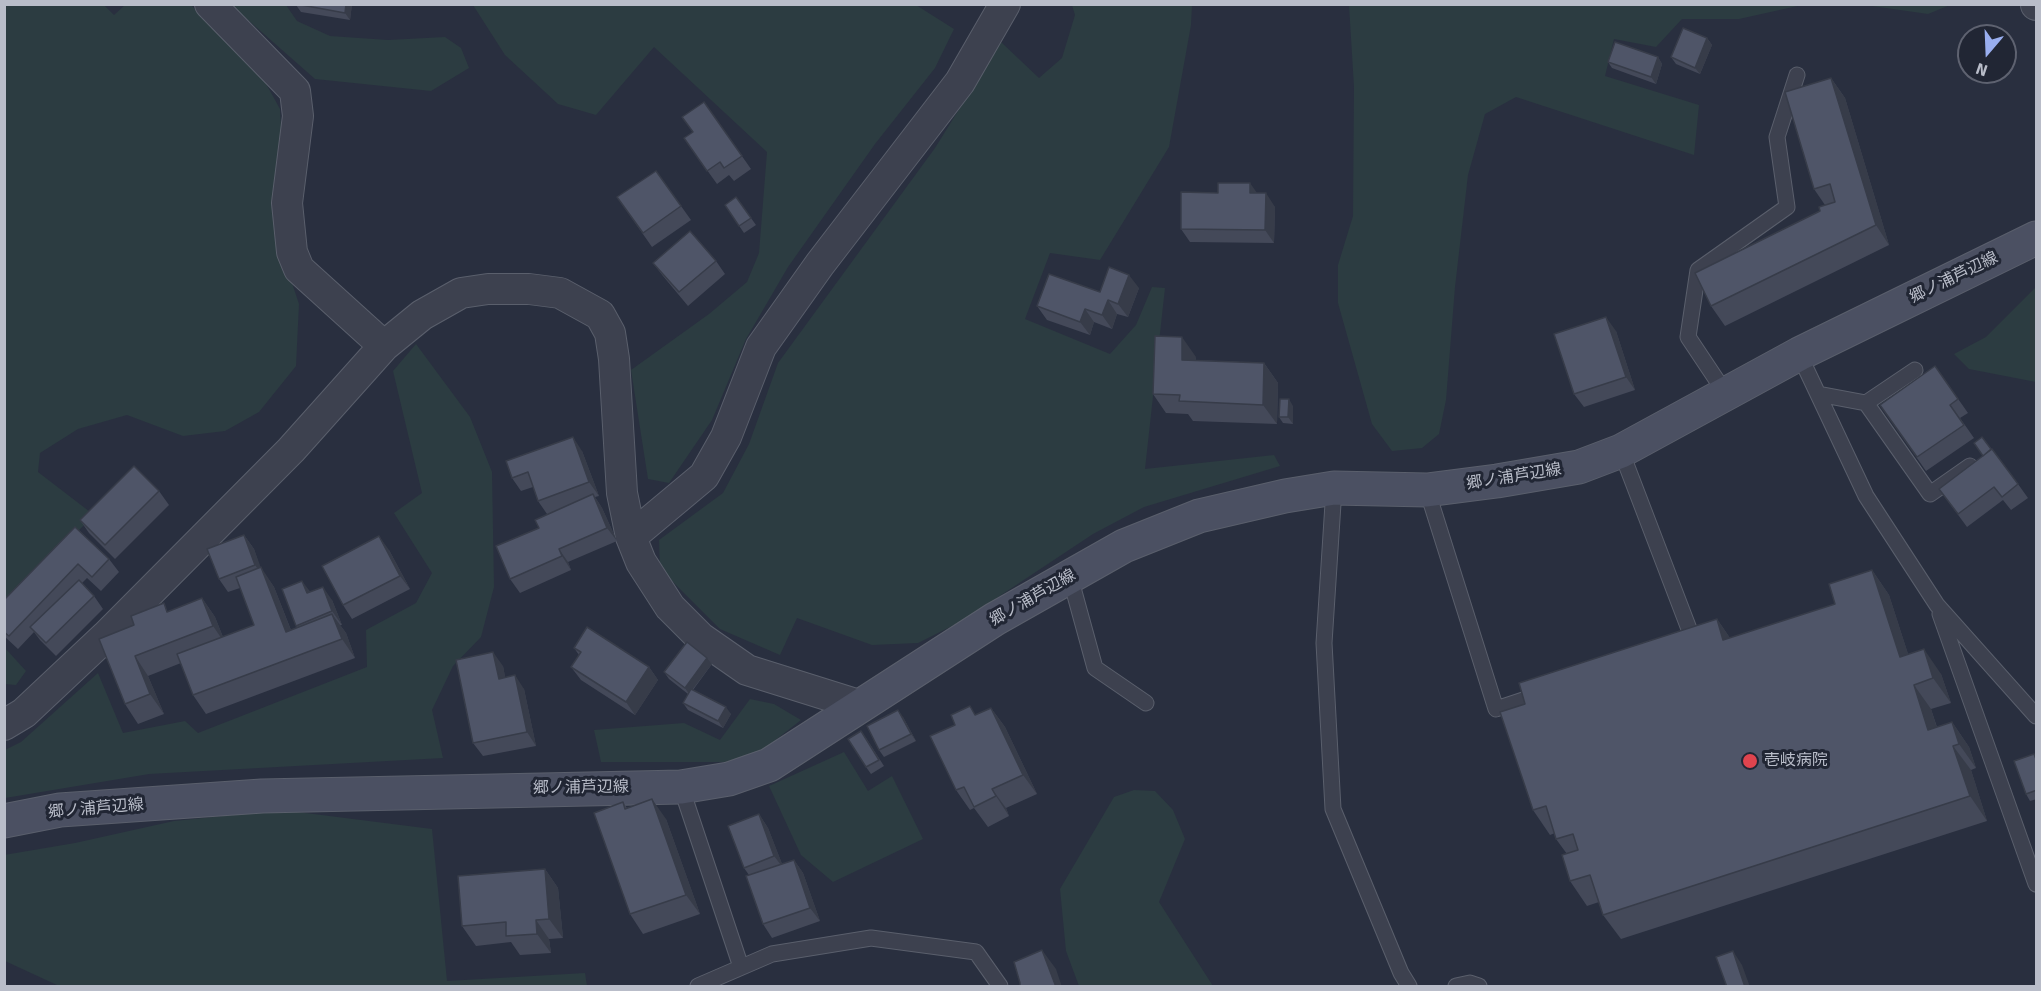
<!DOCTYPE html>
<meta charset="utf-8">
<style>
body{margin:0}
#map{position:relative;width:2041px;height:991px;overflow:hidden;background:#292f3f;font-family:Signika,sans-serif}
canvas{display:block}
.frame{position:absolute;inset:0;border:6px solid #b9bdc9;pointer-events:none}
.north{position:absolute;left:1957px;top:24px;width:60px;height:60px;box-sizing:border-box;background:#212634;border:2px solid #5e6270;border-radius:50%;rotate:199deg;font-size:16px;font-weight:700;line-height:24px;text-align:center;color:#b9bdc9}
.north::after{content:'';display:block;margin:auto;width:21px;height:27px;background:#99aeef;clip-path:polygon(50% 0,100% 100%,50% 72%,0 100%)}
</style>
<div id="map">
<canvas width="2041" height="991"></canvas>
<div class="frame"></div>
<div class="north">N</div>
</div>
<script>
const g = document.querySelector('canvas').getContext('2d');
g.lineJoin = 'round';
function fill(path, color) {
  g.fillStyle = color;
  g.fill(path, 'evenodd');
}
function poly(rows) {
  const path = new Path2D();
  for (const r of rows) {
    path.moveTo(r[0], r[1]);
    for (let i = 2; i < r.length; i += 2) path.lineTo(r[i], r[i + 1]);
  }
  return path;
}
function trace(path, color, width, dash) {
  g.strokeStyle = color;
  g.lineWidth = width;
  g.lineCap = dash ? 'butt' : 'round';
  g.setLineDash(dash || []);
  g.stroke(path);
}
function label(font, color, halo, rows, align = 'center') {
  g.font = font + ' Signika,"Noto Sans JP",sans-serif';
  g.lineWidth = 6;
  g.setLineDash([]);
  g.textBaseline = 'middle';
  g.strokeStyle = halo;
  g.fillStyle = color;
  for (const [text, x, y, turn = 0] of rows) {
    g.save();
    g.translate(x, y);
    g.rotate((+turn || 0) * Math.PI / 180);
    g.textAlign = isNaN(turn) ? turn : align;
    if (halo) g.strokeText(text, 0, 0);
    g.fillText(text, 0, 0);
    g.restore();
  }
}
const green = poly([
 [5,5,104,5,114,15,125,5,191,5,264,80,280,109,289,274,299,304,296,366,259,412,225,431,183,436,127,415,78,429,40,453,38,472,94,515,5,605],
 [231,5,286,5,297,21,330,36,388,40,445,37,461,48,469,68,431,91,315,79],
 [473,5,916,5,954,29,935,68,875,144,788,267,746,339,712,420,669,483,648,479,631,370,709,314,747,282,759,253,767,152,654,47,596,115,558,104,505,55],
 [1072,5,1192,5,1191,25,1169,147,1100,260,1050,253,1025,319,1110,354,1136,325,1152,287,1165,288,1145,469,1274,455,1280,466,1144,507,1093,534,962,621,918,643,872,645,797,618,780,655,720,629,660,569,659,540,723,493,749,444,778,363,935,148,1001,42,1039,78,1062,58,1075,15],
 [1349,5,1802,5,1739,19,1682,19,1656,47,1614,39,1605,76,1699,105,1694,155,1516,97,1485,114,1468,175,1455,287,1446,400,1439,434,1422,448,1392,451,1372,424,1338,303,1338,265,1353,216,1354,87],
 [1865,5,1950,4,1950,5,1928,14],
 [2036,287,2036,382,1969,369,1954,354,1986,337],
 [416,344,470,417,492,472,494,587,481,637,453,666,432,710,443,758,149,774,5,798,5,750,21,742,98,673,123,733,185,721,198,733,367,667,366,630,416,603,432,573,394,513,422,493,393,371],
 [5,648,26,671,16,685,5,684],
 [750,699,774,704,801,720,759,753,725,762,601,762,594,730,684,723,720,740],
 [844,752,868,791,892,776,923,839,833,882,801,855,769,786],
 [1134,790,1155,791,1173,810,1185,839,1159,902,1213,986,1079,986,1066,951,1060,889,1114,797],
 [282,810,432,829,447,981,585,973,587,986,66,986,57,985,5,961,4,855,75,843,174,821]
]);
const service = poly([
 [1799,354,1866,496,1937,605,2036,716],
 [1915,370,1866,403,1930,494,1970,466],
 [1726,394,1688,337,1698,270,1787,207,1777,137,1797,75],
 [1818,394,1866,403],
 [1621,451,1694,642,1689,644],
 [1334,488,1324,643,1333,809,1401,973,1409,986],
 [1427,490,1496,709,1541,694],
 [1070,577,1095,668,1146,703],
 [1940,614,2036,884],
 [681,787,741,967],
 [698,986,772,954,871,938,976,952,1000,986],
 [1456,986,1470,983,1479,986]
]);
const minor = poly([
 [210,4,295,91,298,116,287,203,292,252,299,269,384,346],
 [2036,4,2036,5],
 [631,537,704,476,726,437,761,347,820,264,960,82,1005,4],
 [4,725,24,713,106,636,291,450,384,346,422,315,461,293,488,289,529,289,560,293,600,315,610,333,614,359,622,493,631,537,641,562,670,607,701,638,747,670,862,706]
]);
const secondary = poly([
 [4,821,60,810,262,796,681,787,729,779,769,765,995,619,1124,546,1199,516,1285,496,1334,488,1427,490,1497,481,1579,467,1621,451,1799,354,2036,238]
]);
const wall = poly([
 [352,4,350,20,301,12,296,5],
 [1707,38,1712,45,1700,74,1676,64,1671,57],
 [1658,57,1662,64,1656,84,1612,68,1608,62],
 [1831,78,1845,98,1889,245,1725,326,1711,306,1820,211,1825,205,1814,189],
 [704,102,751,169,734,181,729,175,717,184,684,138,693,132],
 [656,171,691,220,652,247,617,197],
 [1257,193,1275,207,1274,243,1190,242,1181,229],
 [736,197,756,225,744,233,725,205],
 [716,261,725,274,688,306,663,276,653,263],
 [1139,288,1128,317,1117,314,1112,329,1094,322,1090,335,1047,320,1037,306,1100,292],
 [1616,331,1635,390,1584,407,1574,394],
 [1196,357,1196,360,1264,363,1278,383,1277,424,1193,421,1188,414,1166,413,1153,394],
 [1935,366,1968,413,1960,418,1974,438,1926,471,1880,405],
 [1293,406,1293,424,1283,423,1279,417],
 [582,451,599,496,595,497,602,508,617,541,568,562,571,570,520,593,510,579,539,528,547,514,538,501,533,487,521,491,512,478],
 [2018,484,2028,498,2011,510,2003,500,1967,527,1939,489],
 [159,491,169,505,115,559,89,533,80,520],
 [75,527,109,559,119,572,101,591,87,578,82,583,94,596,103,609,56,656,40,640,34,632,18,649,4,636,4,600],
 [244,535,254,549,260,567,274,587,291,630,297,627,296,626,310,592,332,600,342,625,340,625,346,633,355,658,206,714,193,695,181,663,148,676,164,714,138,724,125,704,99,639,202,598,215,617,223,637,254,625,240,588,228,592,219,579],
 [389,550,410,589,352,619,343,605],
 [1872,570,1889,595,1908,654,1941,674,1951,703,1931,709,1937,727,1952,722,1969,747,1976,768,1971,770,1987,821,1621,939,1603,915,1599,902,1587,906,1570,881,1567,854,1556,839,1555,833,1550,835,1533,810,1525,704,1717,619,1730,638,1835,604],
 [574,648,649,667,658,680,635,715,581,680,571,667,579,655],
 [707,658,712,664,693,690,731,714,723,728,688,710,683,703,688,694,669,679,664,672],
 [503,666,505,677,524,689,536,746,483,756,473,743],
 [991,708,1005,727,1037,794,1006,808,1009,816,988,827,974,808,970,810,956,790,977,715],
 [903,717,916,741,884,757,879,750],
 [866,738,884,766,871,774,866,767],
 [2034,754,2037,758,2037,799,2030,801,2026,794],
 [623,802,627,808,666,819,700,914,643,934,630,914],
 [759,814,768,828,782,864,794,860,803,873,820,921,772,938,763,924,749,875,744,868],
 [545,869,558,888,563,938,549,939,551,953,520,955,511,942,476,946,462,926]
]);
const shadedWall = poly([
 [346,4,352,4,350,20,345,13],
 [1707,38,1712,45,1700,74,1695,68],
 [1658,57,1662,64,1656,84,1651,77],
 [1831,78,1845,98,1889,245,1876,225],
 [1250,183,1260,197,1250,193],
 [1266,193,1275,207,1274,243,1265,230],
 [1129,275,1139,288,1128,317,1118,304],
 [1108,300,1117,314,1112,329,1102,315],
 [1085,309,1094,322,1090,335,1080,322],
 [1606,317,1616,331,1635,390,1626,377],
 [1182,337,1196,357,1195,379,1182,360],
 [1264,363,1278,383,1277,424,1263,405],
 [1289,399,1293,406,1293,424,1288,417],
 [573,437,582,451,599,496,589,482],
 [593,494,602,508,617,541,607,528],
 [244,535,254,549,265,579,255,565],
 [379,536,389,550,410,589,400,576],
 [559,549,568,562,571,570,562,556],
 [261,567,274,587,299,651,286,632],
 [1872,570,1889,595,1917,682,1900,657],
 [302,581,312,594,307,593],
 [323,587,332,600,342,625,332,611],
 [202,598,215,617,226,645,213,626],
 [332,614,346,633,355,658,342,639],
 [1717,619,1734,644,1723,640],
 [1924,649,1941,674,1951,703,1933,678],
 [493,652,503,666,508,692,499,679],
 [135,656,148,676,164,714,150,694],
 [707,658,712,664,689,694,685,688],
 [649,667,658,680,635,715,626,702],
 [515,675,524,689,536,746,527,732],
 [1914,685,1931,709,1945,754,1928,730],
 [726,707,731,714,723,728,718,721],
 [991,708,1005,727,1037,794,1023,775],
 [898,710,903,717,916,741,911,734],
 [1952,722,1969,747,1976,768,1959,744],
 [1953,746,1971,770,1987,821,1970,796],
 [992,789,1006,808,1009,816,996,796],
 [652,799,666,819,700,914,686,895],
 [759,814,768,828,784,869,774,856],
 [794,860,803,873,820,921,810,908],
 [545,869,558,888,563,938,549,919],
 [536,920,549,939,551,953,537,934],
 [1042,950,1056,969,1062,987,1056,987],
 [1733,951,1742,965,1750,987,1745,987]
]);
const building = poly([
 [296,4,346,4,345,13,296,4],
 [1683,28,1707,38,1695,68,1671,57,1683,28],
 [1615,42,1658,57,1651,77,1608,62,1615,42],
 [1831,78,1876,225,1711,306,1695,273,1820,211,1819,207,1835,202,1830,184,1814,189,1785,92,1831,78],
 [704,102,742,156,724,168,720,162,707,171,684,138,693,132,682,117,704,102],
 [656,171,681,206,643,233,617,197,656,171],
 [1218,183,1250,183,1250,193,1266,193,1265,230,1181,229,1181,192,1218,193,1218,183],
 [736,197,751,218,739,226,725,205,736,197],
 [690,231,716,261,679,292,653,263,690,231],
 [1109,267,1129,275,1118,304,1108,300,1102,315,1085,309,1080,322,1037,306,1049,274,1100,292,1109,267],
 [1606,317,1626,377,1574,394,1554,334,1606,317],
 [1155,336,1182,337,1182,360,1264,363,1263,405,1179,401,1180,395,1153,394,1155,336],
 [1935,366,1958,399,1950,405,1964,425,1917,457,1880,405,1935,366],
 [1280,399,1289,399,1288,417,1279,417,1280,399],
 [573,437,589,482,538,501,528,472,512,478,506,461,573,437],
 [1982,437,1991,449,1983,456,1974,443,1982,437],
 [1992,449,2018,484,2002,497,1994,487,1958,514,1939,489,1992,449],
 [134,466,159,491,105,545,80,520,134,466],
 [593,494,607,528,559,549,562,556,510,579,496,546,539,528,535,520,593,494],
 [75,527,109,559,92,577,78,564,9,636,4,632,4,600,75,527],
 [244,535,255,565,219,579,207,549,244,535],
 [379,536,400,576,343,605,322,566,379,536],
 [261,567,286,632,332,614,342,639,193,695,177,654,254,625,236,577,261,567],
 [1872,570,1900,657,1924,649,1933,678,1914,685,1928,730,1952,722,1959,744,1953,746,1970,796,1603,915,1590,875,1570,881,1562,855,1578,850,1573,834,1556,839,1546,806,1533,810,1500,712,1525,704,1519,683,1717,619,1723,640,1835,604,1829,584,1872,570],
 [79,580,94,596,46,643,30,627,79,580],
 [302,581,307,593,323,587,332,611,296,626,282,589,302,581],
 [202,598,213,626,135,656,150,694,125,704,99,639,134,625,131,616,164,603,167,612,202,598],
 [587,627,649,667,626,702,571,667,581,652,574,648,587,627],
 [687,642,707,658,685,688,664,672,687,642],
 [493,652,499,679,515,675,527,732,473,743,456,660,493,652],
 [691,689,726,707,718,721,683,703,691,689],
 [970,706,975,715,991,708,1023,775,992,789,996,796,974,807,964,787,956,790,930,736,955,725,951,715,970,706],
 [898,710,911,734,879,750,867,726,898,710],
 [861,731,879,760,866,767,848,739,861,731],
 [2034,754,2037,762,2037,790,2026,794,2014,761,2034,754],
 [652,799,686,895,630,914,594,813,623,802,625,809,652,799],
 [759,814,774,856,744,868,728,826,759,814],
 [794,860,810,908,763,924,746,876,794,860],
 [545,869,549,919,536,920,537,934,506,936,506,922,462,926,458,876,545,869],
 [1042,950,1056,987,1020,987,1020,983,1014,962,1042,950],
 [1733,951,1745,987,1727,987,1716,957,1733,951]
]);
const markers = [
 [1750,761,8,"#e0444e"]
];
const streetNames = [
 ["郷ノ浦芦辺線",1954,278,-26],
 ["郷ノ浦芦辺線",1514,477,-9],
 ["郷ノ浦芦辺線",1033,598,-30],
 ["郷ノ浦芦辺線",581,788,-1],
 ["郷ノ浦芦辺線",96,809,-5]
];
const poiNames = [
 ["壱岐病院",1764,761]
];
fill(green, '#2c3c41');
trace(service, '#5a5f6c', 17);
trace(minor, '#5a5f6c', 32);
trace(secondary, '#5a5f6c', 35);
trace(service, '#3d414f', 15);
trace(minor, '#3d414f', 30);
trace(secondary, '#4b5062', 33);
fill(wall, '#444959');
fill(shadedWall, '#373c49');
fill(building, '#4f5568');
trace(building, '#373c49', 1.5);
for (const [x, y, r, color] of markers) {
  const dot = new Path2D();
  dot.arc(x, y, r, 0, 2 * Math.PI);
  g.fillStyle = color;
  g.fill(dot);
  trace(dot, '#212634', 2);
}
label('16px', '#b9bdc9', '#212634', streetNames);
label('16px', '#b9bdc9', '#212634', poiNames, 'left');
</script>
